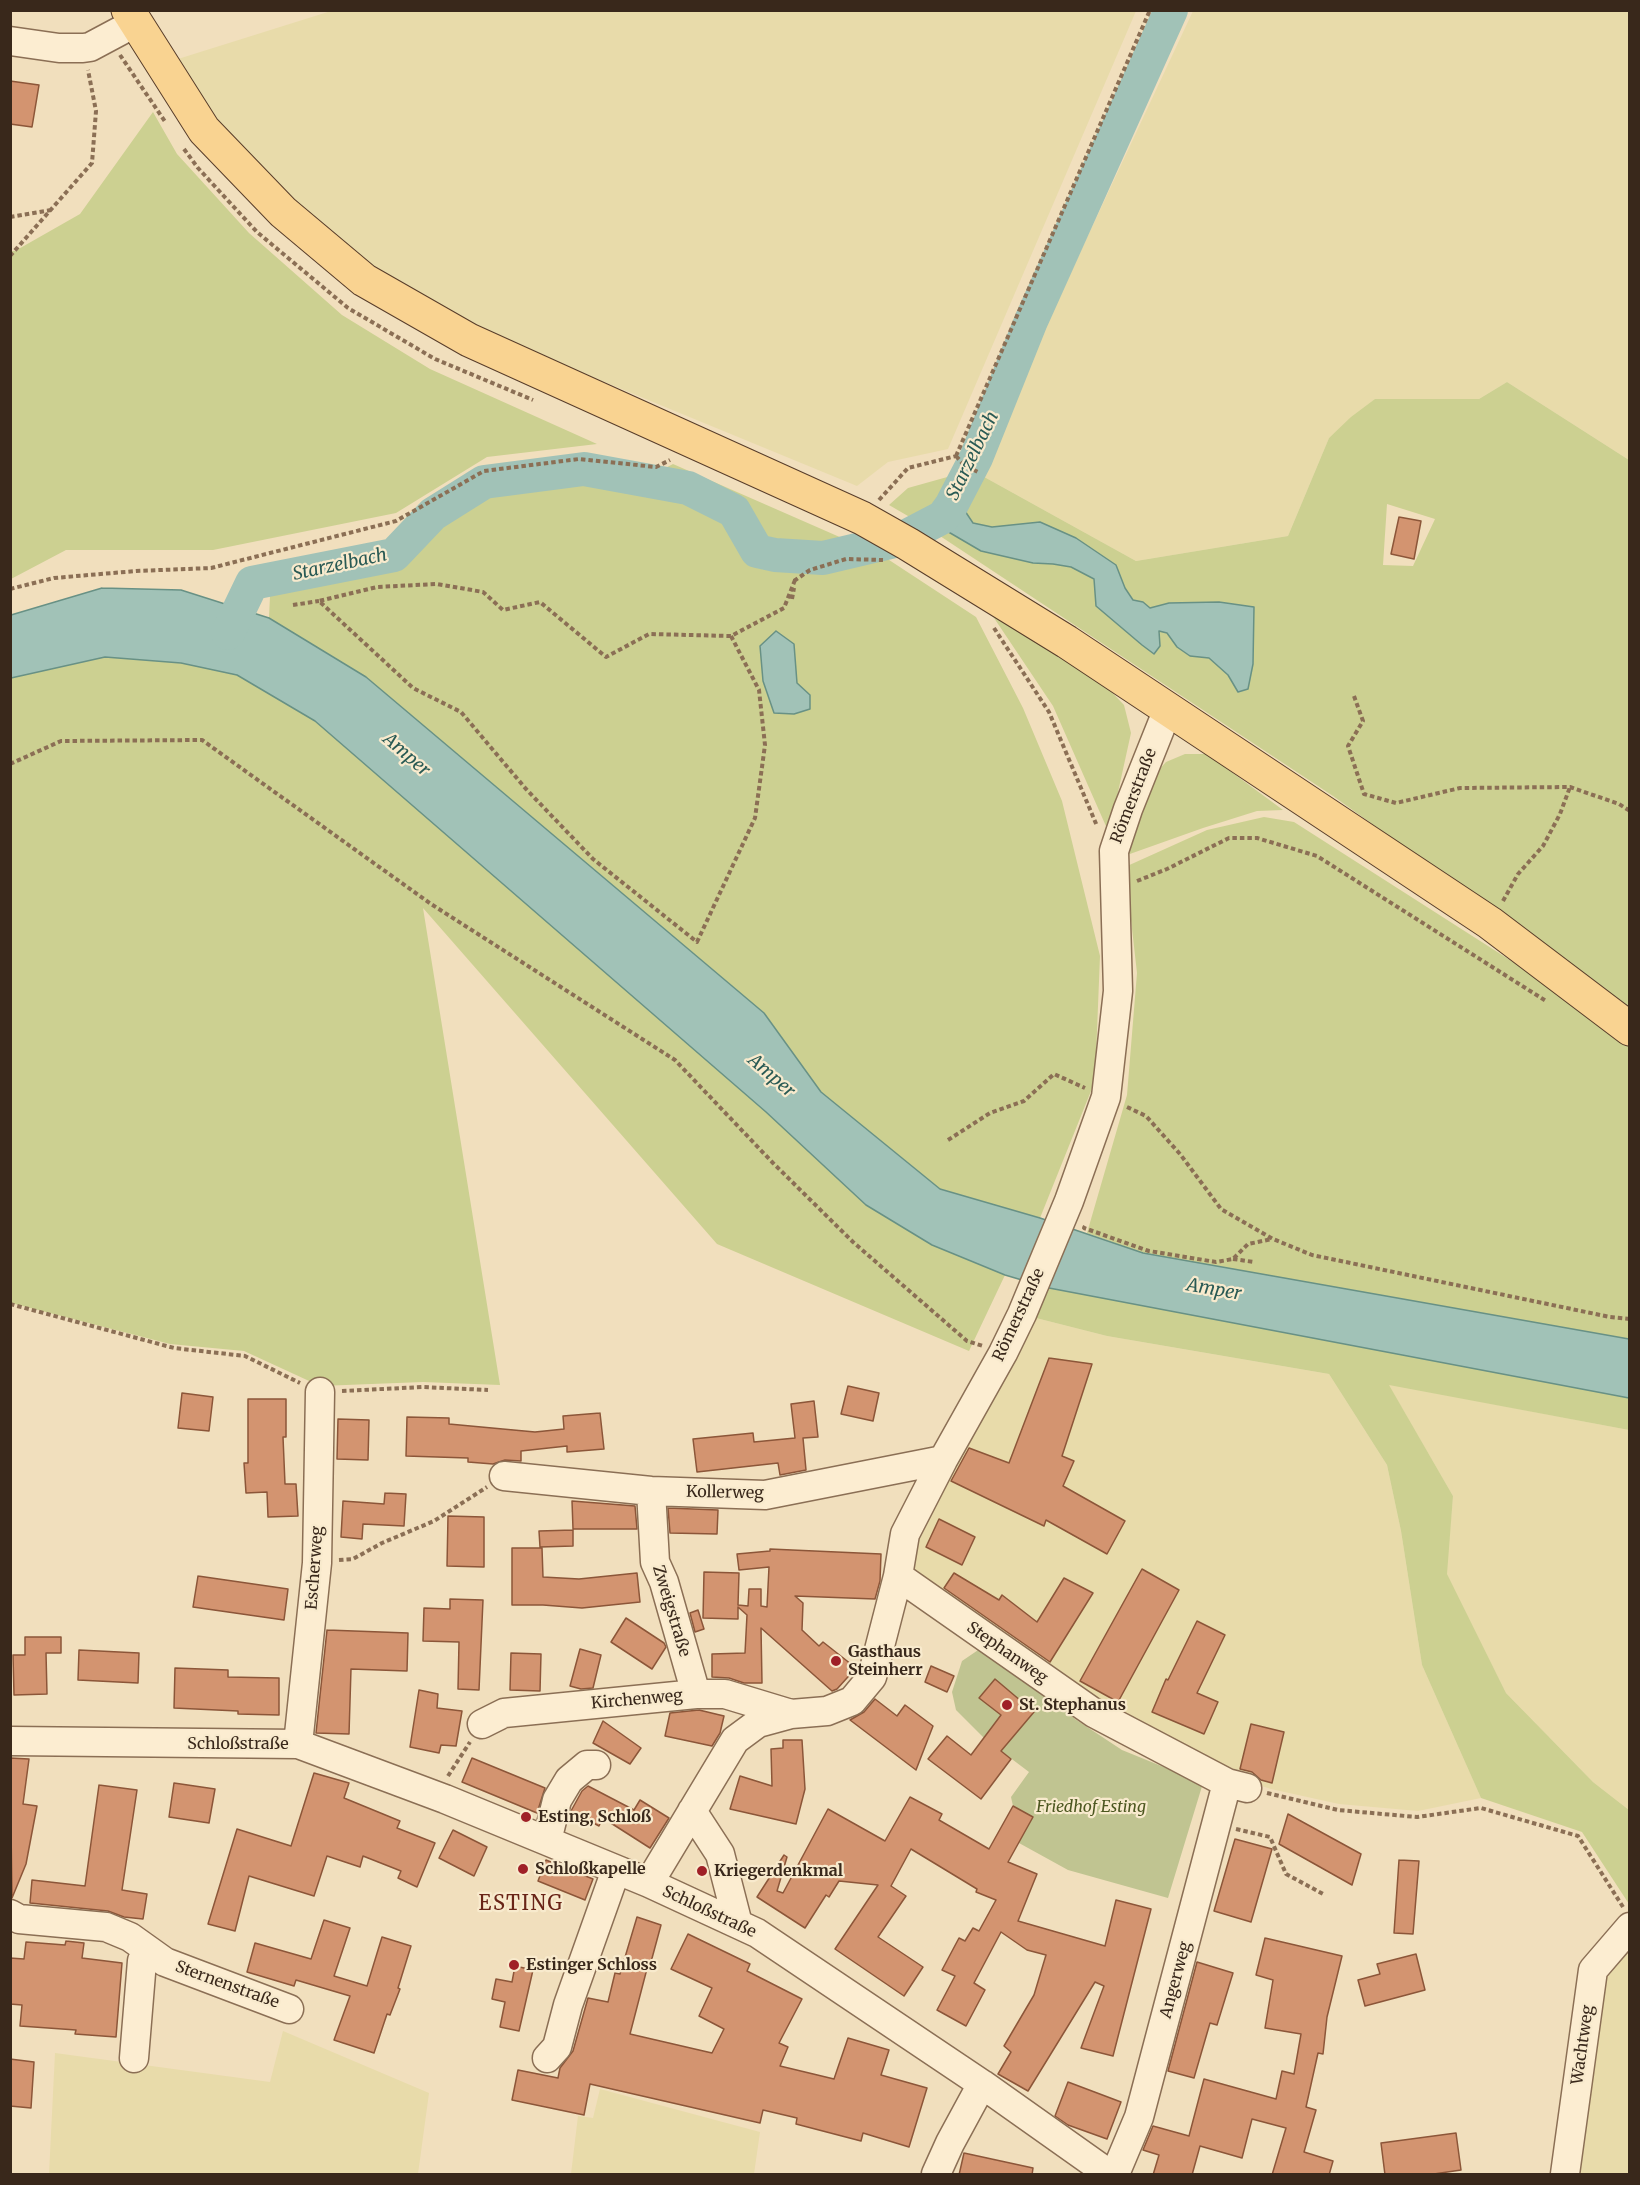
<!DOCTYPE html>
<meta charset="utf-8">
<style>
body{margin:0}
#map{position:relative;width:1640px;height:2185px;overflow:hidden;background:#f1dfbd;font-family:Merriweather,serif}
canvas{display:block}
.frame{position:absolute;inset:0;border:12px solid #39281b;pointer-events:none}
</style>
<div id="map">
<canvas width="1640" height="2185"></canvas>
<div class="frame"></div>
</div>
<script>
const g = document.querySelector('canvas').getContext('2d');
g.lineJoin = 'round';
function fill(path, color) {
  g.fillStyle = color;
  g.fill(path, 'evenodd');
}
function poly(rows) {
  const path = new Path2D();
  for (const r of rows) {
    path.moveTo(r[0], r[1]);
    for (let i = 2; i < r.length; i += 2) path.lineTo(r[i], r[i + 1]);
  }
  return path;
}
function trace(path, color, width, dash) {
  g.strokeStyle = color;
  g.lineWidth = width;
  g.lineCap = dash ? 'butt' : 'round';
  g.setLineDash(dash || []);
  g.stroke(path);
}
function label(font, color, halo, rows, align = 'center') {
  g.font = font + ' Merriweather,serif';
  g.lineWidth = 4.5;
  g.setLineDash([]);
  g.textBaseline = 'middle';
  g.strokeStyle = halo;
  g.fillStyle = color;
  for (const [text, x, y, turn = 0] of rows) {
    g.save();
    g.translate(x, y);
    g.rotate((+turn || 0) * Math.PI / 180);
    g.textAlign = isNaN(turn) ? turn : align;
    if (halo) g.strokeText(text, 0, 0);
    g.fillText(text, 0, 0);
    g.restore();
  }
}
const farmland = poly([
 [331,11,1136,11,948,449,888,462,857,486,471,327,371,271,295,206,162,64],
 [1193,11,1629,11,1629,460,1507,382,1479,399,1376,399,1329,438,1288,536,1136,561,977,473],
 [1036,1318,1107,1336,1329,1374,1387,1465,1401,1531,1422,1665,1481,1798,1418,1811,1339,1804,1271,1789,1221,1773,1097,1709,908,1576,914,1536,943,1479],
 [1388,1384,1629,1430,1629,1810,1593,1782,1506,1693,1446,1574,1453,1496],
 [1629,1947,1629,2174,1574,2174,1601,1978],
 [283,2031,429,2093,418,2174,49,2174,55,2053,270,2082],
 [600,2089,760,2132,754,2174,571,2174,578,2116,593,2118]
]);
const green = poly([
 [153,112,177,154,249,233,342,315,430,369,597,444,487,457,396,513,213,550,66,550,11,579,11,251,15,251,80,214],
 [1507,382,1629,460,1629,1012,1582,974,1333,796,937,534,977,473,1136,561,1288,536,1329,438,1351,417,1375,399,1479,399],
 [1387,504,1435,519,1413,566,1383,565],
 [673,464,883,556,976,617,1023,708,1062,801,1100,956,1095,1081,1040,1218,940,1189,821,1092,764,1013,366,677,269,618,270,596,399,566,445,523,491,493,584,477,654,474],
 [958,474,920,523,889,505,908,488],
 [984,603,1103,683,1124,705,1131,733,1109,833,1053,706],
 [105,657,181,663,237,675,315,721,766,1112,866,1205,932,1245,1005,1275,969,1351,717,1244,423,908,500,1385,423,1382,320,1386,244,1351,170,1344,11,1303,10,678],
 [1185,754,1207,754,1283,810,1257,811,1203,828,1127,855,1149,781,1166,762],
 [1264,817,1294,822,1574,1001,1629,1047,1629,1339,1143,1253,1087,1233,1127,1095,1137,973,1125,867,1207,830],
 [1049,1288,1629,1398,1629,1430,1389,1385,1453,1496,1447,1574,1506,1693,1593,1782,1629,1810,1629,1904,1582,1832,1481,1798,1422,1665,1401,1531,1387,1465,1329,1374,1107,1336,1036,1318]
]);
const cemetery = poly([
 [987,1644,1075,1719,1122,1750,1203,1783,1168,1898,1068,1870,999,1832,1013,1806,1011,1797,1029,1772,984,1738,956,1710,952,1692,962,1661]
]);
const water = poly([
 [963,471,972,475,963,508,973,523,992,527,1040,522,1076,538,1116,565,1125,588,1133,600,1143,602,1150,608,1169,603,1219,602,1254,607,1253,664,1248,689,1238,692,1228,675,1209,658,1190,656,1177,647,1167,633,1159,631,1160,646,1154,654,1142,645,1096,606,1094,579,1071,567,1053,564,1033,563,981,551,928,520,938,509,963,471],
 [102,588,181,590,269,618,366,677,764,1013,821,1092,940,1189,1040,1218,1143,1253,1629,1339,1629,1398,1049,1288,1005,1275,932,1245,866,1205,766,1112,315,721,237,675,181,663,105,657,11,678,11,615,102,588],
 [776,631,794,644,797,683,810,695,810,709,794,714,774,713,763,681,760,646,776,631]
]);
const river = poly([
 [228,633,252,583,394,555,433,514,484,482,584,469,688,488,734,511,757,551,775,555,823,558,899,540,943,517,951,506,976,458,1031,321,1171,10]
]);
const building = poly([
 [10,81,39,85,32,127,10,124,10,81],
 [1399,517,1421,521,1414,559,1391,554,1399,517],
 [1049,1358,1092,1364,1062,1456,1074,1461,1063,1486,1125,1521,1107,1554,1046,1520,1044,1526,951,1481,969,1448,1009,1463,1049,1358],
 [848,1386,879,1393,873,1421,841,1414,848,1386],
 [182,1393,213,1397,209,1431,178,1428,182,1393],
 [248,1399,286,1399,286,1437,283,1437,285,1484,296,1484,298,1516,268,1517,267,1492,246,1493,244,1463,248,1463,248,1399],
 [814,1401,818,1437,803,1438,806,1470,780,1475,778,1463,697,1472,693,1439,753,1433,754,1442,795,1438,791,1404,814,1401],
 [600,1413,604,1449,567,1452,567,1446,521,1451,521,1461,505,1460,493,1464,468,1462,468,1458,406,1456,407,1417,449,1418,449,1424,535,1432,564,1429,563,1416,600,1413],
 [338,1419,369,1420,368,1460,337,1459,338,1419],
 [385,1493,406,1494,404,1526,363,1524,362,1539,341,1537,343,1501,384,1504,385,1493],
 [572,1501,635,1506,637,1529,573,1529,572,1501],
 [668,1508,718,1510,717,1534,670,1533,668,1508],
 [448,1516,484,1517,484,1567,447,1566,448,1516],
 [939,1519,975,1537,962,1565,926,1547,939,1519],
 [573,1530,573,1546,540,1547,539,1531,573,1530],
 [512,1548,542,1548,543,1577,579,1579,637,1573,640,1602,582,1608,543,1605,512,1605,512,1548],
 [770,1549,881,1554,880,1581,875,1599,795,1596,803,1603,802,1630,819,1646,823,1642,856,1668,837,1689,832,1691,761,1628,762,1683,744,1683,729,1678,712,1677,712,1654,745,1653,747,1615,738,1607,738,1619,703,1618,704,1572,739,1573,738,1605,748,1606,749,1589,761,1589,761,1606,767,1607,769,1567,739,1570,737,1554,770,1551,770,1549],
 [1142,1569,1179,1590,1118,1702,1080,1681,1142,1569],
 [954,1573,999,1600,1002,1595,1037,1622,1064,1578,1093,1593,1050,1662,944,1588,954,1573],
 [198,1576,288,1589,284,1620,193,1607,198,1576],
 [450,1599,483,1600,479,1690,458,1689,459,1642,423,1641,424,1608,450,1609,450,1599],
 [698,1610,704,1629,695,1632,690,1613,698,1610],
 [626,1618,664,1643,666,1647,652,1669,611,1642,626,1618],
 [1197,1621,1225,1635,1197,1693,1218,1702,1204,1734,1152,1712,1166,1679,1168,1680,1197,1621],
 [327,1630,408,1633,407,1671,351,1669,349,1734,316,1733,327,1630],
 [25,1637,61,1637,61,1653,46,1653,47,1694,14,1695,13,1655,25,1655,25,1637],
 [580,1649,601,1655,593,1688,581,1689,570,1686,580,1649],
 [79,1650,139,1653,138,1683,78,1680,79,1650],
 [511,1653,541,1654,540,1691,510,1690,511,1653],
 [931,1666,954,1676,947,1692,925,1682,931,1666],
 [175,1668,228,1670,228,1677,279,1678,279,1715,238,1714,238,1711,174,1708,175,1668],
 [995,1679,1034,1712,1001,1751,1011,1759,981,1799,928,1759,947,1736,971,1755,1001,1715,979,1698,995,1679],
 [419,1690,438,1694,437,1708,462,1711,456,1746,441,1745,439,1753,410,1747,419,1690],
 [875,1699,897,1716,905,1705,933,1726,916,1770,850,1720,864,1712,875,1699],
 [699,1710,724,1716,720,1733,712,1746,665,1736,670,1713,699,1710],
 [603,1721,641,1748,630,1764,593,1743,603,1721],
 [1251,1724,1284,1732,1272,1783,1261,1780,1252,1772,1240,1769,1251,1724],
 [783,1740,802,1740,805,1789,796,1824,730,1809,740,1776,772,1786,771,1749,783,1748,783,1740],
 [10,1758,29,1759,23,1804,37,1806,26,1864,12,1898,10,1758],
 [472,1758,545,1788,537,1813,462,1782,472,1758],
 [314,1773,349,1783,344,1798,400,1821,397,1828,435,1843,417,1887,398,1878,401,1871,363,1856,360,1867,327,1856,314,1896,249,1876,235,1931,208,1924,237,1829,291,1846,314,1773],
 [174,1783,215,1789,209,1823,169,1817,174,1783],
 [99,1785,137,1790,122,1890,147,1894,143,1919,124,1917,108,1911,30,1903,32,1880,85,1886,99,1785],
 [588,1786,634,1810,640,1800,669,1818,650,1848,603,1818,599,1826,571,1811,582,1791,588,1786],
 [910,1797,942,1814,939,1820,989,1849,1013,1806,1033,1817,1008,1862,1037,1874,1018,1921,1105,1946,1116,1900,1151,1909,1113,2056,1081,2048,1104,1986,1095,1982,1028,2091,998,2074,1011,2052,1004,2046,1034,1995,1046,1955,1027,1950,1001,1932,974,1983,985,1990,966,2026,937,2010,955,1976,942,1970,959,1938,965,1941,973,1928,979,1931,996,1900,976,1892,977,1889,911,1849,891,1886,906,1896,878,1937,923,1967,904,1996,835,1949,878,1885,839,1881,829,1897,826,1895,805,1928,757,1897,784,1855,787,1857,777,1891,783,1893,828,1809,885,1841,910,1797],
 [1288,1814,1361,1854,1352,1885,1279,1844,1288,1814],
 [453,1830,487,1847,474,1876,439,1858,453,1830],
 [1235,1839,1272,1849,1251,1922,1214,1911,1235,1839],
 [546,1860,593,1879,585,1900,538,1881,546,1860],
 [1399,1860,1419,1861,1413,1934,1394,1933,1399,1860],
 [637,1917,661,1925,651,1962,649,1961,630,2034,712,2053,724,2029,699,2016,712,1988,671,1969,688,1934,750,1964,747,1971,802,1999,779,2043,788,2047,780,2066,834,2079,848,2038,889,2050,881,2075,927,2088,909,2147,863,2133,861,2141,796,2124,797,2118,763,2110,760,2123,590,2084,584,2115,512,2100,518,2070,558,2078,560,2068,573,2051,588,1998,608,2002,615,1973,620,1974,637,1917],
 [324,1920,350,1928,334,1976,367,1986,382,1937,411,1946,398,1988,400,1989,390,2015,387,2014,374,2053,334,2040,350,1996,296,1980,294,1986,247,1972,255,1943,311,1959,324,1920],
 [1265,1938,1342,1956,1327,2017,1323,2054,1318,2053,1306,2107,1316,2110,1304,2152,1333,2161,1329,2175,1272,2175,1286,2128,1252,2119,1242,2158,1200,2146,1192,2175,1153,2175,1159,2155,1143,2150,1153,2126,1189,2136,1204,2079,1276,2099,1282,2071,1294,2074,1301,2034,1265,2028,1273,1980,1256,1975,1265,1938],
 [66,1941,84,1943,82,1958,122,1963,116,2037,75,2034,76,2030,20,2026,22,2005,10,2004,10,1958,24,1959,26,1942,65,1945,66,1941],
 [1416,1954,1425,1990,1365,2006,1358,1980,1380,1974,1377,1964,1416,1954],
 [1197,1962,1233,1973,1217,2025,1210,2023,1194,2078,1168,2071,1197,1962],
 [515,1966,533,1970,519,2031,500,2027,505,2002,492,1999,496,1979,512,1982,515,1966],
 [10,2059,34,2062,31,2108,10,2106,10,2059],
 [1068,2082,1121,2102,1107,2139,1068,2125,1055,2116,1068,2082],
 [1456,2133,1461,2170,1427,2175,1385,2175,1381,2143,1456,2133],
 [964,2153,1033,2168,1032,2175,959,2175,964,2153]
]);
const path = poly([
 [120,55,166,123],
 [184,149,198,168,257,232,348,308,435,359,533,400],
 [10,217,51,210],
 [10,256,92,163,96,111,88,70],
 [956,456,1150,10],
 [956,456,964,465,980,473],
 [879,500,908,468,956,456],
 [794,581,810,570,846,559,883,560],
 [10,589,54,578,136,571,211,568,396,521,484,471,579,459,656,467,670,460],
 [792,599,794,588],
 [293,605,319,601],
 [994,628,1049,712,1097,826],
 [731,636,759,690,765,745,755,818,697,942,593,859,526,789,461,712,413,688,319,601,377,587,437,584,483,592,503,610,540,602,606,657,649,634,731,636,784,608,795,580],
 [1354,696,1363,721,1348,746,1364,794,1396,803,1460,788,1570,787,1619,804,1630,811],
 [10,764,61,741,202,740,431,904,675,1060,773,1163,853,1242,967,1341,983,1346],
 [1137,881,1167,869,1229,838,1257,838,1317,856,1546,1001],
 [1503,901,1518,874,1543,846,1560,814,1570,787],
 [1127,1107,1146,1116,1180,1154,1221,1209,1273,1239,1312,1255,1610,1317,1630,1319],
 [948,1140,990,1113,1024,1101,1054,1074,1085,1088],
 [1085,1226,1084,1228,1149,1251,1216,1262,1233,1259,1248,1244,1272,1239],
 [1233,1259,1254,1262],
 [10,1304,174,1348,245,1356,300,1383],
 [342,1391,422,1387,488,1390],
 [339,1560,353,1559,382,1543,434,1521,487,1487],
 [448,1776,470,1742],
 [1267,1793,1338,1810,1417,1817,1481,1808,1578,1836,1623,1907],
 [1236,1829,1270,1837,1286,1874,1325,1895]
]);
const minor = poly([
 [10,41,59,48,83,48,90,47,135,23],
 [504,1476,651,1491,765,1495,943,1460],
 [651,1491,655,1562,664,1582,696,1694],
 [898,1576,1094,1713,1227,1783,1247,1788],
 [482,1724,504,1713,696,1694,725,1694,791,1714],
 [10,1741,298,1744,445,1799,649,1883,757,1933,982,2084,1109,2174],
 [298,1744,317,1563,320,1392],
 [692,1811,720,1854,738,1924],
 [547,1841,557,1800,569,1780,587,1765,596,1765],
 [649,1883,735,1740,758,1723,791,1714,827,1711,852,1701,872,1677,898,1576,905,1534,943,1460,1003,1353,1022,1314,1069,1201,1106,1097,1118,991,1114,851,1128,809,1168,709],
 [10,1914,19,1919,106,1927,130,1937,165,1962,289,2009],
 [134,2058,142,1961],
 [547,2058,557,2047,568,2005,616,1870],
 [936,2174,950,2143,982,2084],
 [1115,2174,1139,2117,1227,1783],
 [1565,2174,1593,1970,1630,1927]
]);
const major = poly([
 [128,10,204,130,283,212,364,280,469,340,862,518,908,544,1067,642,1490,923,1630,1029]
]);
const markers = [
 [836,1661,6,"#9f2027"],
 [1007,1705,6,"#9f2027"],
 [526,1817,6,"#9f2027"],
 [523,1869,6,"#9f2027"],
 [702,1871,6,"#9f2027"],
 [514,1965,6,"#9f2027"]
];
const streetNames = [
 ["Römerstraße",1134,796,-69],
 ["Römerstraße",1019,1315,-65],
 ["Kollerweg",725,1493,1],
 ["Escherweg",315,1568,-86],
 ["Zweigstraße",671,1611,73],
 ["Stephanweg",1007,1653,35],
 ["Kirchenweg",637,1700,-5],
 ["Schloßstraße",238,1744],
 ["Schloßstraße",709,1912,25],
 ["Angerweg",1176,1980,-75],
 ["Sternenstraße",227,1985,20],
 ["Wachtweg",1583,2045,-82]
];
const poiNames = [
 ["Gasthaus",848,1652],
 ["Steinherr",848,1670],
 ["St. Stephanus",1019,1705],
 ["Esting, Schloß",538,1817],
 ["Schloßkapelle",535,1869],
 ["Kriegerdenkmal",714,1871],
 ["Estinger Schloss",526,1965]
];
const parkNames = [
 ["Friedhof Esting",1091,1807]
];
const waterNames = [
 ["Starzelbach",973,456,-64],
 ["Starzelbach",340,565,-12],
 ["Amper",406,755,41],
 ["Amper",771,1076,41],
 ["Amper",1214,1290,10]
];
const quarterNames = [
 ["ESTING",521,1904]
];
fill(farmland, '#e8dbaa');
fill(green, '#ccd091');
fill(cemetery, '#c0c491');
fill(water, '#a1c2b7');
trace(water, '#689185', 1.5);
trace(river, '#a1c2b7', 34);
fill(building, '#d39470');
trace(building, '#8c5639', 1.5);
trace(minor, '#8b6f55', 31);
trace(major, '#583d2a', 35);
trace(path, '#8b6f55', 4, [4.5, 3]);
trace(minor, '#fcedd1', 28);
trace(major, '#f9d391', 33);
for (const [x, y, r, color] of markers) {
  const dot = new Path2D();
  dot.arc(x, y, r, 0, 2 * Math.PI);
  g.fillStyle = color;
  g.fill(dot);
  trace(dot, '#f8eacd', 2);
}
label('16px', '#39281b', '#f8eacd', streetNames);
label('bold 16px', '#39281b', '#f8eacd', poiNames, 'left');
label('italic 16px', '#4c5720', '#f8eacd', parkNames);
label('italic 18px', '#295a54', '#f8eacd', waterNames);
g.letterSpacing = '1.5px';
label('20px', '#692417', '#f8eacd', quarterNames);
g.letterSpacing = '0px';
</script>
